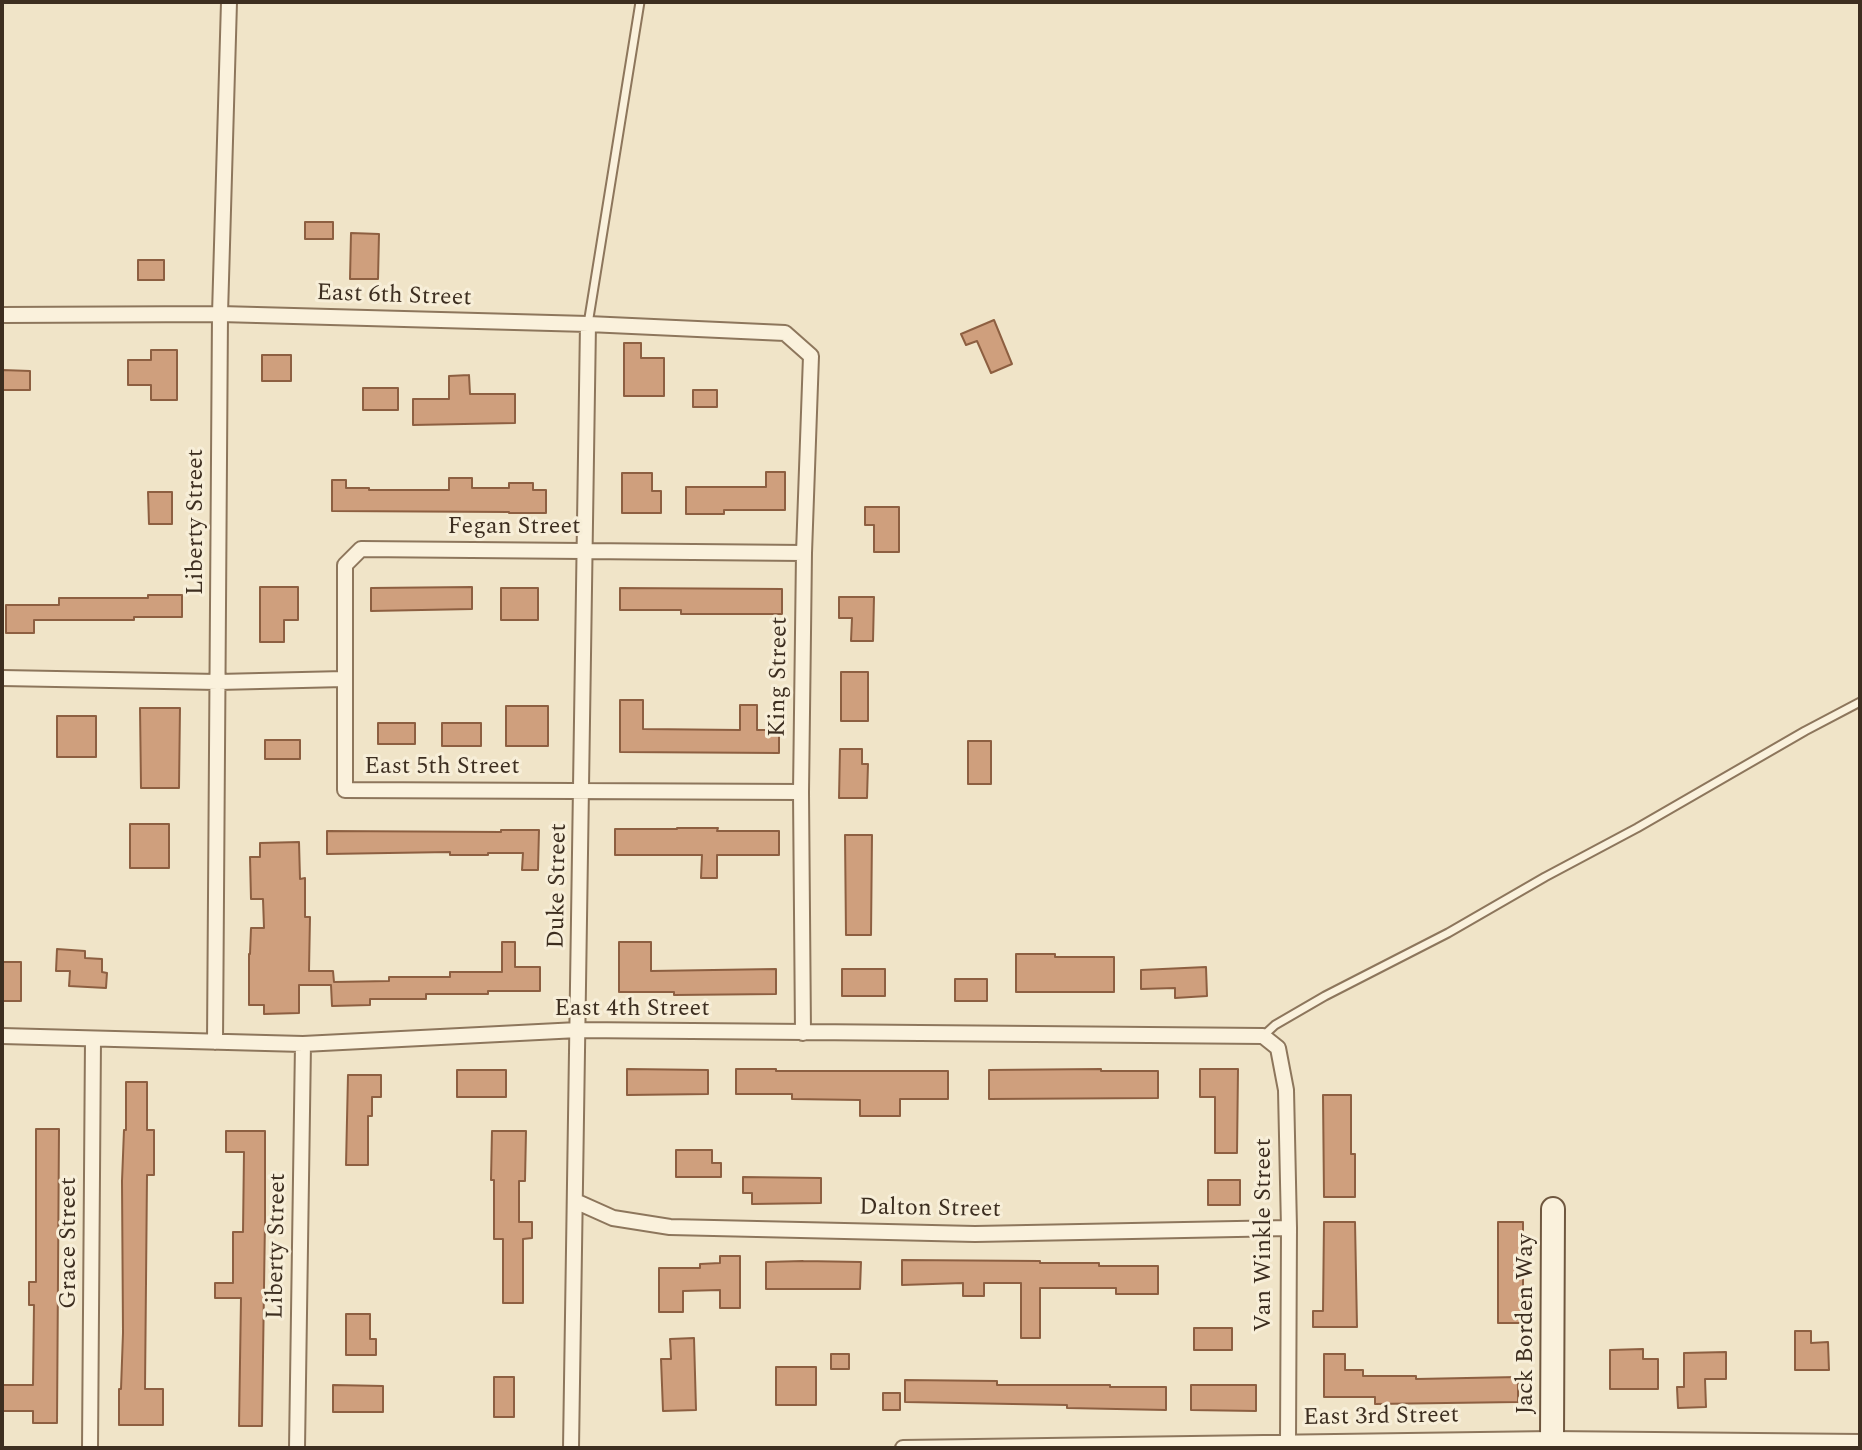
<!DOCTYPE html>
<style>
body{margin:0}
#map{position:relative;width:1862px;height:1450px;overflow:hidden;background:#f0e4c8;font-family:Spectral,serif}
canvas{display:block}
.frame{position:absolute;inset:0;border:4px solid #3d2e20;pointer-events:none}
</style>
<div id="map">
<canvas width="1862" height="1450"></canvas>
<div class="frame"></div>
</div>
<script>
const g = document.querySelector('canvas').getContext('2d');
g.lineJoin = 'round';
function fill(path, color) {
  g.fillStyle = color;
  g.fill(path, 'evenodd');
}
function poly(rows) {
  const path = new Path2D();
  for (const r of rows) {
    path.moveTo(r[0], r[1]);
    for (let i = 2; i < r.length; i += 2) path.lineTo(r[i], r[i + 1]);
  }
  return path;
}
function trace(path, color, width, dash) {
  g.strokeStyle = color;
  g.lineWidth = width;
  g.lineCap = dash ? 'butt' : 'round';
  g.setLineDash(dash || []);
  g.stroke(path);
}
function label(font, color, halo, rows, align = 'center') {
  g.font = font + ' Spectral,serif';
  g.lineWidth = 6;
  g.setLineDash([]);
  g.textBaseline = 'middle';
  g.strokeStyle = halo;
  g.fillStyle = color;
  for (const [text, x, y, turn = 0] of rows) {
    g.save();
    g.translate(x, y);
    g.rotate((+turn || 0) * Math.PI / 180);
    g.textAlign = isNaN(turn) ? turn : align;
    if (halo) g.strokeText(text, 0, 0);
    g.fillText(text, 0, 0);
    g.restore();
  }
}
const building = poly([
 [305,222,333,222,333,239,305,239,305,222],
 [351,233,379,234,378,279,350,279,351,233],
 [138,260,164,260,164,280,138,280,138,260],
 [994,320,1012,364,991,373,977,341,966,345,961,334,994,320],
 [624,343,641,343,641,358,664,358,664,396,624,396,624,343],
 [151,350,177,350,177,400,151,400,151,385,128,385,128,360,151,360,151,350],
 [262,355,291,355,291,381,262,381,262,355],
 [2,370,30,371,30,390,2,390,2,370],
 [469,375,470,394,515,394,515,423,413,425,413,399,449,399,449,376,469,375],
 [363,388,398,388,398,410,363,410,363,388],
 [693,390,717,390,717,407,693,407,693,390],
 [766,472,785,472,785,510,724,510,724,514,686,514,686,487,766,487,766,472],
 [622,473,652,473,652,491,661,491,661,513,622,513,622,473],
 [449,478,472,478,472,488,509,488,509,483,533,483,533,490,546,490,546,513,509,513,509,512,332,511,332,480,346,480,346,488,369,488,369,490,449,490,449,478],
 [148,492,172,492,172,524,149,524,148,492],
 [865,507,899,507,899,552,874,552,874,525,865,525,865,507],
 [260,587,298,587,298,620,284,620,284,642,260,642,260,587],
 [472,587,472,609,371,611,371,588,472,587],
 [501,588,538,588,538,620,501,620,501,588],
 [620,588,782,589,782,614,681,614,681,610,620,610,620,588],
 [148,595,182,595,182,617,134,617,134,620,34,620,34,633,6,633,6,605,59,605,59,598,148,598,148,595],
 [839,597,874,597,873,641,851,641,852,618,839,618,839,597],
 [841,672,868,672,868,721,841,721,841,672],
 [620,700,643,700,643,729,740,730,740,705,757,705,757,730,779,730,779,753,620,752,620,700],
 [506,706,548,706,548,746,506,746,506,706],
 [140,708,180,708,179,788,141,788,140,708],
 [57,716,96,716,96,757,57,757,57,716],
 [378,723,415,723,415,744,378,744,378,723],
 [442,723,481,723,481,746,442,746,442,723],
 [265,740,300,740,300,759,265,759,265,740],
 [968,741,991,741,991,784,968,784,968,741],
 [840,749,862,749,862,764,868,764,867,798,839,798,840,749],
 [130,824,169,824,169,868,130,868,130,824],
 [677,828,718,828,717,831,779,831,779,855,717,855,717,878,701,878,702,855,615,855,615,829,677,829,677,828],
 [501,830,539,830,538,870,522,870,523,853,488,853,488,855,450,855,450,852,327,854,327,831,501,832,501,830],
 [845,835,872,835,871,935,846,935,845,835],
 [299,842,300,879,305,878,305,917,310,917,309,971,333,971,334,982,389,981,389,977,450,977,450,972,502,972,502,942,515,942,515,967,540,967,540,991,488,991,488,994,426,994,426,999,370,999,370,1005,332,1006,331,985,299,985,299,1013,264,1014,264,1005,249,1005,249,954,250,954,251,928,264,928,263,899,251,899,250,857,260,857,260,843,299,842],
 [619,942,651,942,651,971,776,969,776,994,674,995,674,992,619,992,619,942],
 [57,949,85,951,85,958,102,959,102,972,107,973,106,988,69,986,70,971,56,971,57,949],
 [1016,954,1055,954,1055,957,1114,957,1114,992,1016,992,1016,954],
 [2,962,21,962,21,1001,2,1001,2,962],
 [1206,967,1207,996,1175,998,1175,988,1141,989,1141,970,1206,967],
 [842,969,885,969,885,996,842,996,842,969],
 [955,979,987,979,987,1001,955,1001,955,979],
 [627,1069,708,1070,708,1094,627,1095,627,1069],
 [736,1069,776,1069,776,1071,948,1071,948,1099,900,1099,900,1116,860,1116,860,1100,792,1099,792,1094,736,1094,736,1069],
 [1101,1069,1101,1071,1158,1071,1158,1098,989,1099,989,1070,1101,1069],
 [1200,1069,1238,1069,1237,1153,1215,1153,1215,1097,1200,1097,1200,1069],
 [457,1070,506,1070,506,1097,457,1097,457,1070],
 [348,1075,381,1075,381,1097,372,1097,372,1116,368,1116,368,1165,346,1165,348,1075],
 [126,1082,147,1082,147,1130,154,1130,154,1175,147,1175,145,1389,163,1389,163,1425,119,1425,119,1389,121,1389,123,1333,122,1181,124,1130,126,1130,126,1082],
 [1323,1095,1351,1095,1351,1154,1355,1154,1355,1197,1324,1197,1323,1095],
 [36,1129,59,1129,57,1423,33,1423,33,1411,2,1411,2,1385,33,1385,34,1305,29,1305,29,1282,36,1282,36,1129],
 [226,1131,265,1131,265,1219,262,1426,239,1426,241,1298,215,1298,215,1283,233,1283,233,1232,243,1232,244,1152,226,1152,226,1131],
 [492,1131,526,1131,525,1181,519,1181,519,1222,532,1222,532,1238,523,1239,523,1303,503,1303,503,1239,494,1239,494,1180,491,1180,492,1131],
 [676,1150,712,1150,712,1163,721,1163,721,1177,676,1177,676,1150],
 [743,1177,821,1178,821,1203,752,1204,752,1193,743,1193,743,1177],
 [1208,1180,1240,1180,1240,1205,1208,1205,1208,1180],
 [1324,1222,1355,1222,1357,1327,1313,1327,1313,1311,1323,1311,1324,1222],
 [1498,1222,1523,1222,1523,1323,1498,1323,1498,1222],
 [720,1256,740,1256,740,1308,720,1308,720,1290,683,1291,683,1312,659,1312,659,1268,700,1268,700,1264,720,1263,720,1256],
 [902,1260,1040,1261,1040,1263,1099,1263,1099,1266,1158,1266,1158,1294,1116,1294,1116,1288,1040,1288,1040,1338,1021,1338,1021,1283,984,1283,984,1296,963,1296,963,1283,902,1285,902,1260],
 [803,1261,861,1262,860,1289,766,1289,766,1262,803,1261],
 [346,1314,370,1314,370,1339,376,1339,376,1355,346,1355,346,1314],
 [1194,1328,1232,1328,1232,1350,1194,1350,1194,1328],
 [1795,1331,1811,1331,1811,1343,1828,1342,1829,1370,1795,1370,1795,1331],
 [694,1338,696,1410,663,1411,661,1359,671,1359,670,1339,694,1338],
 [1643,1349,1643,1359,1658,1359,1658,1389,1610,1389,1610,1350,1643,1349],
 [1726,1352,1726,1379,1705,1379,1706,1407,1678,1408,1677,1387,1684,1387,1684,1353,1726,1352],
 [831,1354,849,1354,849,1369,831,1369,831,1354],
 [1324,1354,1345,1354,1345,1370,1363,1370,1363,1376,1416,1376,1416,1379,1518,1377,1518,1402,1375,1404,1375,1397,1324,1397,1324,1354],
 [776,1367,816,1367,816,1405,776,1405,776,1367],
 [494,1377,514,1377,514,1417,494,1417,494,1377],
 [905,1380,997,1381,997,1385,1110,1385,1110,1387,1166,1387,1166,1410,1067,1408,1067,1405,905,1402,905,1380],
 [333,1385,383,1386,383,1412,333,1412,333,1385],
 [1191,1385,1256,1385,1256,1411,1191,1410,1191,1385],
 [883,1393,900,1393,900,1410,883,1410,883,1393]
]);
const lane = poly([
 [588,324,640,2],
 [1263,1036,1275,1025,1325,996,1448,933,1545,877,1637,828,1805,731,1860,702]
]);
const street = poly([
 [2,315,220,314,588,324,785,333,811,356,804,553,801,792,803,1033],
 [2,678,218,682,344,679],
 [801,792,345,790,345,565,361,549,804,553],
 [2,1036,303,1044,578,1030,1263,1036,1278,1048,1286,1090,1289,1228,1288,1441],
 [215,1042,220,314,229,2],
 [575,1201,613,1218,670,1227,975,1234,1289,1228],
 [90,1448,93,1039],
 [297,1448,303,1044],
 [571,1448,588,324],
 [903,1448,1552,1439,1860,1442]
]);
const secondary = poly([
 [1552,1439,1553,1209]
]);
const streetNames = [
 ["East 6th Street",394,297,2],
 ["Liberty Street",197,522,-90],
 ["Fegan Street",514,528],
 ["King Street",780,677,-89],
 ["East 5th Street",442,768],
 ["Duke Street",559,886,-89],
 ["East 4th Street",632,1010],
 ["Dalton Street",930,1210,1],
 ["Van Winkle Street",1265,1235,-90],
 ["Grace Street",70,1243,-90],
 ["Liberty Street",278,1246,-89],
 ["Jack Borden Way",1527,1324,-90],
 ["East 3rd Street",1381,1418,-1]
];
fill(building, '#cf9f7d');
trace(building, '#8d5f41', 2);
trace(lane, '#8d765c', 11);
trace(street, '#8d765c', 18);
trace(secondary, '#6f573f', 26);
trace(lane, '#faf1dc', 7);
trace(street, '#faf1dc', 14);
trace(secondary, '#faf1dc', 22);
label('24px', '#3d2e20', '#f7eed8', streetNames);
</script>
